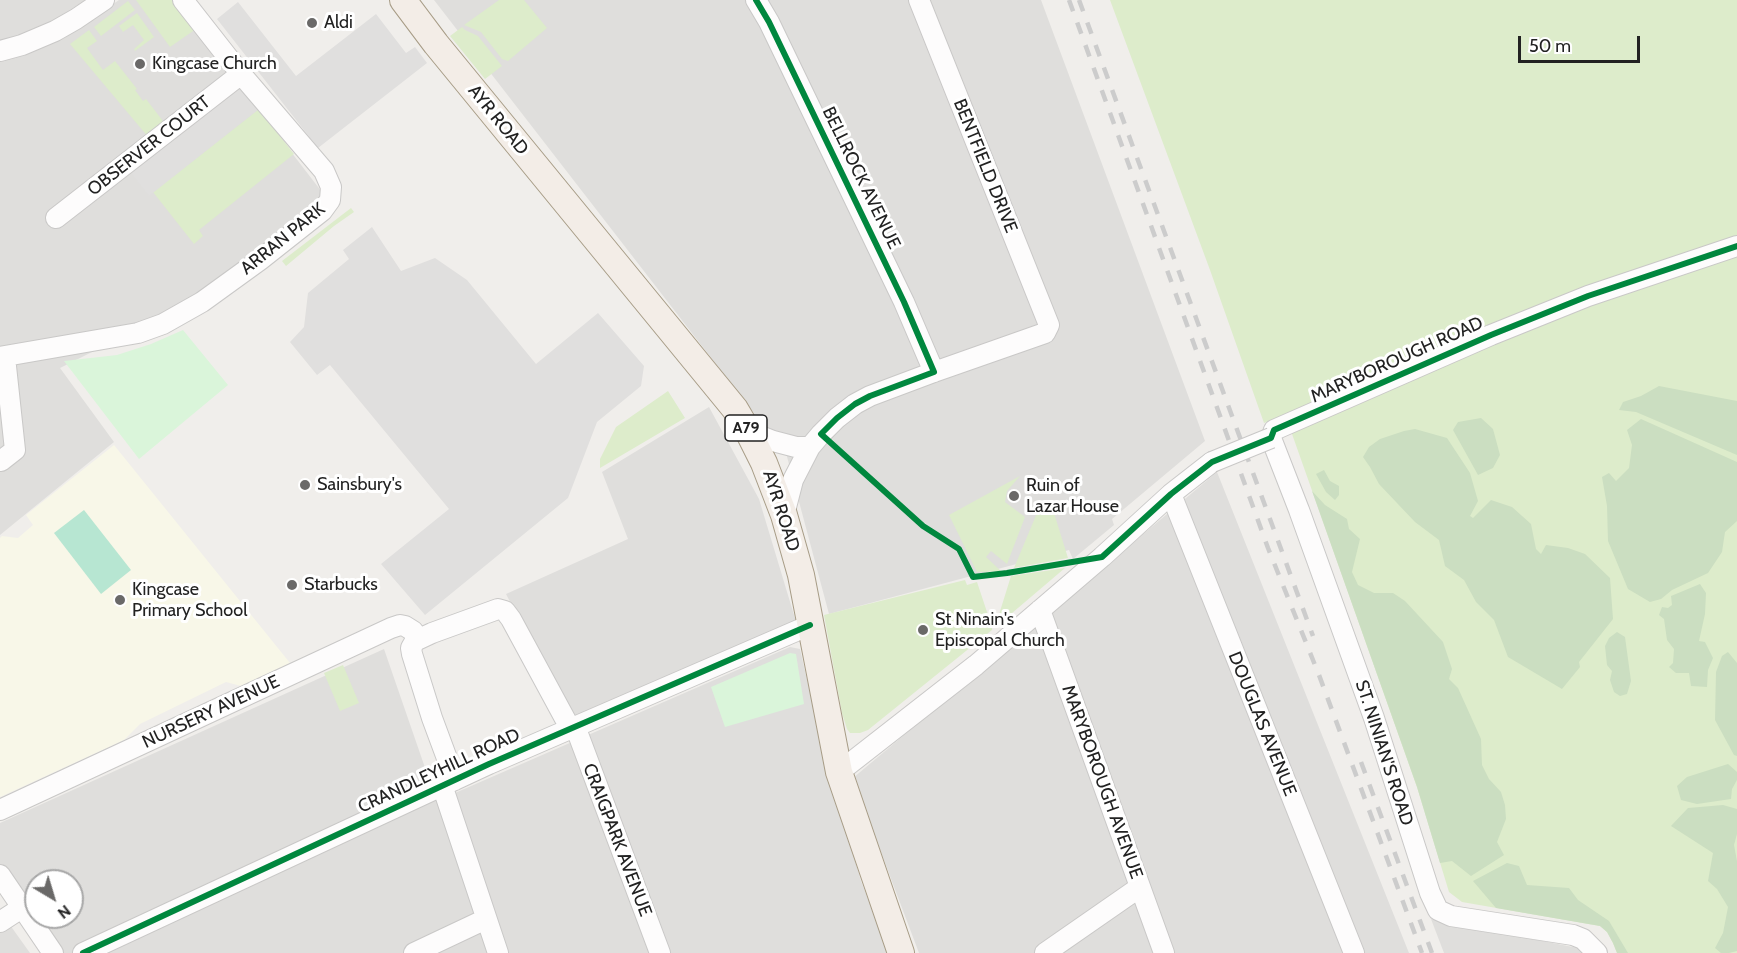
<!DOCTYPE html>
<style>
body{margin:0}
#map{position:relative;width:1737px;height:953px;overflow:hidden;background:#f0eeeb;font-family:Cabin,sans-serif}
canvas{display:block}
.north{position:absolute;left:24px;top:869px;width:60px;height:60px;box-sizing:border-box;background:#fff;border:2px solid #a7a7a7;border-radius:50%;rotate:142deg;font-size:16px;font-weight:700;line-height:24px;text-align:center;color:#222}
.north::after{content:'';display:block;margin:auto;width:21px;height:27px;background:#6a6968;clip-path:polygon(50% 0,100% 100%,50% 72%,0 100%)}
.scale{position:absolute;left:1518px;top:36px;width:122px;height:27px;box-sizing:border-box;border:3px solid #222;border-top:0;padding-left:8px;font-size:18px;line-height:21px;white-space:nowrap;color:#222;-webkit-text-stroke:4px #fff;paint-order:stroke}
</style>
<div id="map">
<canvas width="1737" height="953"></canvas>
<div class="north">N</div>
<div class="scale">50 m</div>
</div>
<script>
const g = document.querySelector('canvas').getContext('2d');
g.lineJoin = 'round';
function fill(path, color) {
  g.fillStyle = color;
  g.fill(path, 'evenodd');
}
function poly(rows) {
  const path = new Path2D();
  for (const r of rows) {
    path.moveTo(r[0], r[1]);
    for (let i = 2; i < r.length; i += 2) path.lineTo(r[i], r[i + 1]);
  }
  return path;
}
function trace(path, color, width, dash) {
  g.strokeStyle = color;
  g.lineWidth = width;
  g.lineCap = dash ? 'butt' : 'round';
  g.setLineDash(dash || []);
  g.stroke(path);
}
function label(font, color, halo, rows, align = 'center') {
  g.font = font + ' Cabin,sans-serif';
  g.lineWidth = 6;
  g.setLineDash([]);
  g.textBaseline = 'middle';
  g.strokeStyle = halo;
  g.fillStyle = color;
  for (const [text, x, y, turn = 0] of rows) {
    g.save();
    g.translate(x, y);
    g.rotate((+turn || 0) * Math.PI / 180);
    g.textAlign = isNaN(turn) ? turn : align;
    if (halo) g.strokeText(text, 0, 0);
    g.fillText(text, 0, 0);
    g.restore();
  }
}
const residential = poly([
 [0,0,85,0,37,32,0,43],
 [119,0,174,0,325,196,184,306,60,368,114,442,0,535,0,58,63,39],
 [434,0,1041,0,1205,441,1112,519,1114,525,1073,559,1069,550,829,614,782,438,767,430],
 [709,407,759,499,797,625,571,720,506,594,628,539,602,472],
 [1217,472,1409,953,919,953,853,778],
 [790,647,800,649,823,750,861,881,889,953,509,953,455,793],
 [384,649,489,953,56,953,0,869,0,823],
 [36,881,72,881,72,917,36,917],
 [0,911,30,953,0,953],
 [1431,919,1583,949,1585,953,1444,953]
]);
const education = poly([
 [114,445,290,663,241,686,226,682,140,724,124,740,0,797,0,538,2,536,18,538,33,525,26,515]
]);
const grass = poly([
 [136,0,172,0,196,29,170,47],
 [499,0,524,0,547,28,508,61,502,59,481,32,464,25],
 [1110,0,1737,0,1737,953,1617,953,1613,943,1607,932,1600,926,1462,902,1449,892,1417,787,1292,434,1284,415,1264,423,1210,270],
 [128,1,135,10,101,36,94,27],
 [137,13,154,37,135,51,134,49,144,40,133,25,123,32,119,26],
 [462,27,465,30,478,36,502,66,485,79,450,36],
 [89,30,97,41,87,48,103,70,115,61,137,89,135,90,143,101,146,99,166,125,149,138,70,44],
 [259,109,294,154,199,230,203,236,194,244,153,192],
 [351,208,354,212,334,226,286,266,282,261],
 [668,391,685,418,600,468,600,459,616,427],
 [1020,476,1007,491,1005,502,1025,517,1007,564,991,551,986,557,1001,571,977,572,949,515],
 [1042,501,1054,513,1068,558,1014,568],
 [1065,568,998,625,997,625,997,621,1011,576],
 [965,580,967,585,977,582,992,627,992,630,868,730,860,733,850,733,847,729,842,713,824,615],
 [343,665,359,703,340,711,324,673]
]);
const forest = poly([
 [1659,386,1737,401,1737,455,1636,412,1619,410,1623,402,1641,396],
 [1481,418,1493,429,1500,455,1493,468,1478,475,1453,430,1458,422],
 [1641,419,1737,462,1737,521,1725,532,1722,552,1708,573,1672,590,1661,599,1650,602,1628,589,1608,541,1607,506,1602,477,1609,473,1616,481,1629,468,1632,445,1627,430],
 [1415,429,1447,438,1470,473,1478,501,1470,516,1473,518,1491,500,1512,507,1531,524,1536,549,1541,554,1546,545,1568,548,1585,554,1610,578,1613,619,1579,662,1580,667,1562,689,1508,657,1494,620,1476,602,1464,580,1445,566,1439,540,1415,522,1379,484,1370,467,1363,457,1369,447,1380,439,1404,431],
 [1324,470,1330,481,1339,486,1339,495,1335,500,1326,492,1316,474],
 [1312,491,1325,505,1347,519,1349,529,1360,539,1352,572,1358,585,1374,593,1393,593,1405,601,1443,642,1452,669,1449,679,1458,688,1481,739,1482,765,1489,779,1501,792,1505,805,1506,819,1497,842,1504,855,1471,876,1452,861,1440,863,1417,787],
 [1700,584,1706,593,1705,614,1699,641,1705,642,1713,658,1708,670,1707,687,1691,686,1689,673,1676,673,1669,667,1673,663,1674,649,1667,640,1664,619,1659,615,1662,607,1668,608,1672,605,1671,596],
 [1617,632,1625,637,1631,681,1627,694,1620,696,1614,692,1610,680,1612,671,1607,665,1605,646,1609,638],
 [1728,652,1737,663,1737,756,1734,755,1715,720,1716,672,1722,656],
 [1728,764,1737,772,1737,780,1732,789,1731,799,1697,804,1681,800,1677,786,1687,777],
 [1723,805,1737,809,1737,834,1734,845,1737,861,1737,951,1729,953,1721,953,1715,948,1723,933,1728,907,1717,889,1708,881,1713,853,1671,826,1688,808],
 [1507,863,1519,866,1527,885,1569,888,1578,900,1609,921,1628,953,1617,953,1613,943,1607,932,1600,926,1496,908,1473,881]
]);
const park = poly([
 [183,330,228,385,139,459,64,361,117,355,151,344],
 [790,653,796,654,804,704,725,727,711,687]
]);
const pitch = poly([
 [84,510,131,570,101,594,54,533]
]);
const parking = poly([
 [238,2,296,76,376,14,406,53,415,47,427,63,318,148,217,19],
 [241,85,259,109,149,196,130,172],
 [372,227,401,271,435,258,467,280,536,364,598,313,644,366,641,386,597,422,568,498,425,615,381,564,449,509,330,365,317,375,290,342,304,327,308,293,349,259,343,250]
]);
const minor = poly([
 [756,0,769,22,904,302,934,372],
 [0,51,22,45,55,31,76,19,104,0],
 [56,218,241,74],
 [0,357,138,333,163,324,202,302,260,260,322,211,330,200,331,187,324,171,241,74,183,0],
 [748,431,773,441,796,447,810,447],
 [1,461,15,450,5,357],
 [1171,494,1354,953],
 [784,515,793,480,810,447,821,434,837,418,855,404,870,396,934,372,1045,333,1049,325,919,0],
 [1040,610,1164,953],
 [575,726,660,953],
 [839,772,976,665,1102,557,1171,494,1212,462],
 [455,780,432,718,412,654,411,648,415,641,432,633,498,609,505,611,511,619,570,728],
 [442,785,498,953],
 [0,810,391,628,400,625,405,626,413,631,419,639],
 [0,875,53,953],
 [0,922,23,907],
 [83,953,489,764,810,625],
 [414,953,486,919],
 [1045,953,1140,887],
 [1597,953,1583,939,1573,935,1451,916,1438,910,1430,893,1374,718,1299,510,1271,438,1274,430,1491,335,1588,296,1737,246]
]);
const major = poly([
 [403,0,436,44,735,409,748,431,764,463,784,515,801,575,839,772,901,953]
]);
const rail = poly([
 [1069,0,1268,548,1319,675,1422,953],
 [1079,0,1313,636],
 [1361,762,1432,953]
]);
const minorBridge = poly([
 [1212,462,1271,438]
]);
const cycleway = poly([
 [756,0,769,22,904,302,934,372,870,396,855,404,837,418,821,434,923,526,959,549,973,577,1007,573,1102,557,1171,494,1212,462,1271,438,1274,430,1491,335,1588,296,1737,246],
 [83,953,489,764,810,625]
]);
const markers = [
 [312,23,6,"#6a6968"],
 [140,64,6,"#6a6968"],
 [305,485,6,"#6a6968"],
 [1014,496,6,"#6a6968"],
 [292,585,6,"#6a6968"],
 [120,600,6,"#6a6968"],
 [923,630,6,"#6a6968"]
];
const shields = [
 [746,428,42]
];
const shieldNames = [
 ["A79",746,428]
];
const poiNames = [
 ["Aldi",324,23],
 ["Kingcase Church",152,64],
 ["Sainsbury's",317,485],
 ["Ruin of",1026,486],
 ["Lazar House",1026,507],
 ["Starbucks",304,585],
 ["Kingcase",132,590],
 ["Primary School",132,611],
 ["St Ninain's",935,620],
 ["Episcopal Church",935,641]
];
const streetNames = [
 ["AYR ROAD",498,120,51],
 ["OBSERVER COURT",149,146,-38],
 ["BENTFIELD DRIVE",985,166,68],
 ["BELLROCK AVENUE",861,178,64],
 ["ARRAN PARK",283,239,-39],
 ["MARYBOROUGH ROAD",1397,360,-24],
 ["AYR ROAD",781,511,72],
 ["NURSERY AVENUE",211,712,-25],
 ["DOUGLAS AVENUE",1262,724,68],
 ["ST. NINIAN'S ROAD",1384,753,72],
 ["CRANDLEYHILL ROAD",439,771,-25],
 ["MARYBOROUGH AVENUE",1102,782,70],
 ["CRAIGPARK AVENUE",617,840,69]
];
fill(residential, '#dfdedc');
fill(education, '#f8f7e8');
fill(grass, '#ddeccb');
fill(forest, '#cbdec1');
fill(park, '#daf5da');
fill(pitch, '#b7e6d2');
fill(parking, '#e0dfde');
trace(minor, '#c9c8c7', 22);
trace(major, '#a79c86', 28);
trace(minor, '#fdfcfc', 20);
trace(major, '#f3ede7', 26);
trace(rail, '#ccc', 4.5, [12, 12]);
trace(minorBridge, '#c9c8c7', 22, []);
trace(minorBridge, '#fdfcfc', 20);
trace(cycleway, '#00873e', 6);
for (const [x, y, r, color] of markers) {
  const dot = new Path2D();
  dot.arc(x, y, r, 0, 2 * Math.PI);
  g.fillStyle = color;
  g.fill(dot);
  trace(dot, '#fff', 2);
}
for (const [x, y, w] of shields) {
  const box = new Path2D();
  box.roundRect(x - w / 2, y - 13, w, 26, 4.5);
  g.fillStyle = '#fff';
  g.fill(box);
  trace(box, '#222', 1.5);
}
label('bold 16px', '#222', null, shieldNames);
label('18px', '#222', '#fff', poiNames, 'left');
label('18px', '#222', '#fff', streetNames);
</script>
